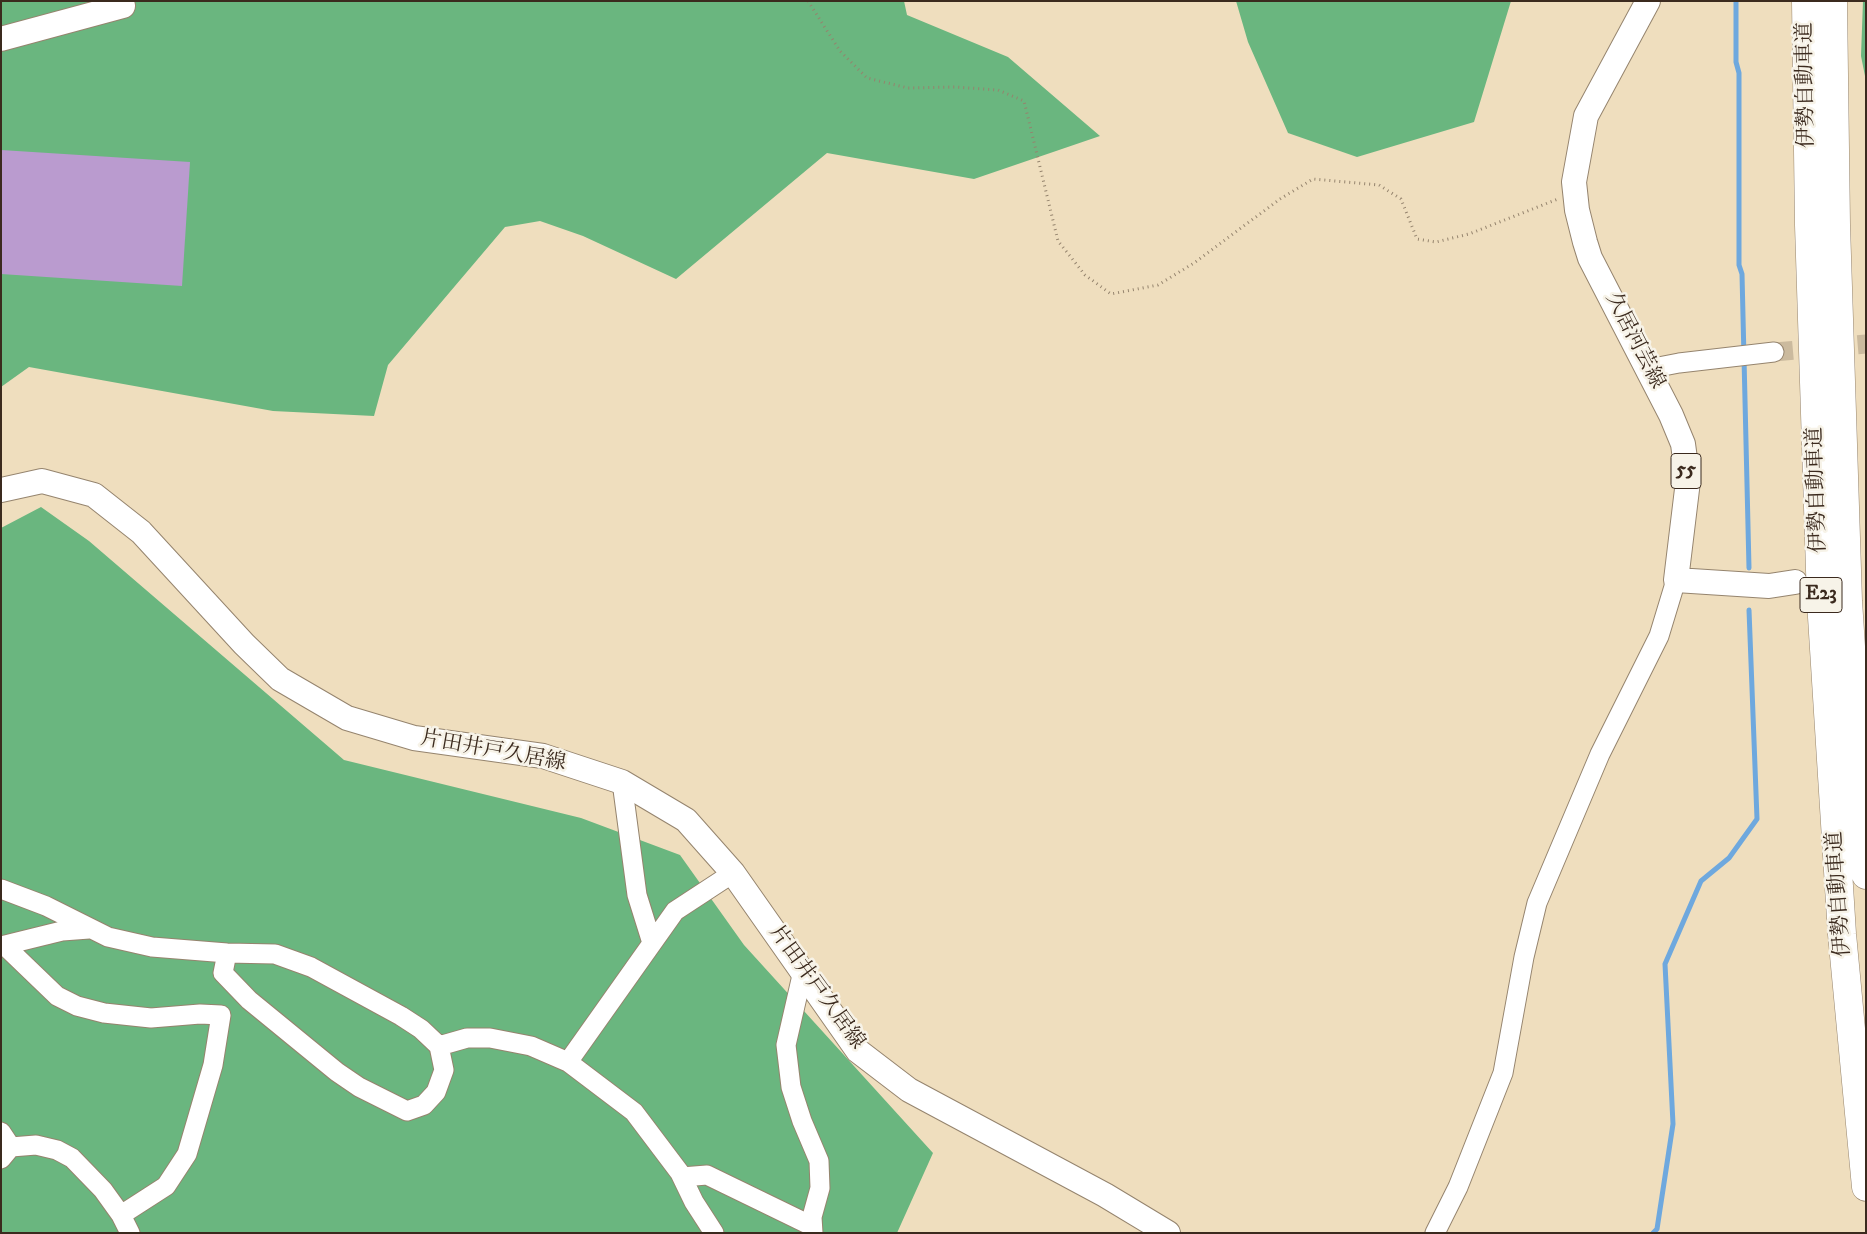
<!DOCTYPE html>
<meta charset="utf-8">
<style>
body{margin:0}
#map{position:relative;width:1867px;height:1234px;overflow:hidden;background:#efdebe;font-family:"IM FELL DW Pica",serif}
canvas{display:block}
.frame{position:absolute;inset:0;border:2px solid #3b2a1e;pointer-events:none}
</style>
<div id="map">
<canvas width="1867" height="1234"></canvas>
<div class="frame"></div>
</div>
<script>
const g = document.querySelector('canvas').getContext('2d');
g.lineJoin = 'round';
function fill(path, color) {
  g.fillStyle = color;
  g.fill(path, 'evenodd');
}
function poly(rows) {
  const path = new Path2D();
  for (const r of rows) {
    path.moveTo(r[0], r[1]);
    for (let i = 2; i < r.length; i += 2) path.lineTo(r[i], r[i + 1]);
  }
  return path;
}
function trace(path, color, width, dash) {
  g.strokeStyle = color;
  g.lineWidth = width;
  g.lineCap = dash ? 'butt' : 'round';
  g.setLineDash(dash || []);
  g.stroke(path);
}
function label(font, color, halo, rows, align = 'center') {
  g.font = font + ' "IM FELL DW Pica","Noto Serif JP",serif';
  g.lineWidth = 5;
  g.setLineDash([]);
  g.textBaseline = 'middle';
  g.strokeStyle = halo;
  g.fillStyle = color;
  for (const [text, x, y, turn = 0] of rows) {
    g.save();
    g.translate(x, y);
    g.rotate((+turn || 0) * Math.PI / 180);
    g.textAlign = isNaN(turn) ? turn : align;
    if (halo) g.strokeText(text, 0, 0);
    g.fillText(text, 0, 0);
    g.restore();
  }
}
const forest = poly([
 [1,1,904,1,907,15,1008,57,1100,136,974,179,827,153,676,279,583,236,540,221,505,227,388,365,374,416,273,411,29,367,1,387],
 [1236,1,1511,1,1474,122,1357,157,1288,133,1248,42],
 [1863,1,1866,1,1866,81,1861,56],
 [41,507,89,541,344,760,581,818,680,855,744,945,933,1153,897,1233,1,1233,1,528]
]);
const stream = poly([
 [1736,1,1736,62,1739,73,1739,265,1742,274,1749,568],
 [1653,1233,1657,1229,1673,1124,1665,964,1701,881,1729,858,1757,819,1749,610]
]);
const building = poly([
 [1,150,190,162,182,286,1,274]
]);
const minorTunnel = poly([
 [1774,352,1866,344]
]);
const path = poly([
 [808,1,840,51,867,78,908,88,955,87,998,90,1024,101,1058,241,1085,275,1111,294,1158,285,1194,263,1280,199,1313,179,1379,185,1401,199,1417,239,1436,242,1469,234,1558,199]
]);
const minor = poly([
 [1648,369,1679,363,1774,352],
 [622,782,637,895,652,943],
 [1,889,46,906,108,937,152,947,227,953,275,954,311,967,401,1016,421,1029,439,1046,444,1070,436,1092,424,1105,407,1111,359,1087,337,1072,249,1000,223,973,227,953],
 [1,946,62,931,89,929],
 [5,946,57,996,77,1006,104,1013,151,1018,200,1014,221,1015,213,1065,187,1154,166,1186,121,1215],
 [803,971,786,1045,791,1087,802,1121,819,1161,820,1188,812,1217,813,1233],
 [439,1046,467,1038,490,1038,531,1046,568,1062,634,1112,680,1173,694,1202,714,1233],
 [568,1062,675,911,733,873],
 [1,1132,11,1147],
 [1,1159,11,1147,36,1145,57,1150,72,1158,103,1190,121,1215,130,1233],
 [682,1177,707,1175,812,1226],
 [1435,1233,1458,1187,1503,1073,1524,957,1537,903,1600,754,1659,636,1676,580]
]);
const major = poly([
 [1648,1,1586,116,1574,182,1577,210,1585,242,1590,258,1671,415,1683,444,1688,481,1676,580,1769,586,1795,582],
 [1,39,123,6],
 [1,490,42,481,94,495,141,532,244,644,280,679,347,718,414,738,543,756,622,782,686,820,733,873,858,1051,909,1090,1105,1195,1168,1233]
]);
const highway = poly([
 [1806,1,1809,225,1821,601,1842,934,1866,1187],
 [1833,1,1836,225,1848,601,1866,875]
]);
const shields = [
 [1686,471,30],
 [1821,595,42]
];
const shieldNames = [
 ["55",1686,471],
 ["E23",1821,595]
];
const streetNames = [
 ["伊勢自動車道",1807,85,-91],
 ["久居河芸線",1634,341,63],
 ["伊勢自動車道",1818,490,-92],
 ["片田井戸久居線",493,752,10],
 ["伊勢自動車道",1840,894,-94],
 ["片田井戸久居線",816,988,54]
];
fill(forest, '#6ab67f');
trace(stream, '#6ea8de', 5);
fill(building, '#ba9bcf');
trace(minorTunnel, '#cbba9e', 19, [19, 9]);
trace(minor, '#95846e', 21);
trace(major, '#95846e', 26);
trace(highway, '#95846e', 29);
trace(path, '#95846e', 3, [1, 4]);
trace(minor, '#fff', 19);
trace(major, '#fff', 24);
trace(highway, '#fff', 28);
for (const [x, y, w] of shields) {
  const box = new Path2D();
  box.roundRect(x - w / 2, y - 17.5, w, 35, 4);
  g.fillStyle = '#f7f3e8';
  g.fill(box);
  trace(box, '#3b2a1e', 1);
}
label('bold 20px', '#3b2a1e', null, shieldNames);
label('21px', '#3b2a1e', '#f7f3e8', streetNames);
</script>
